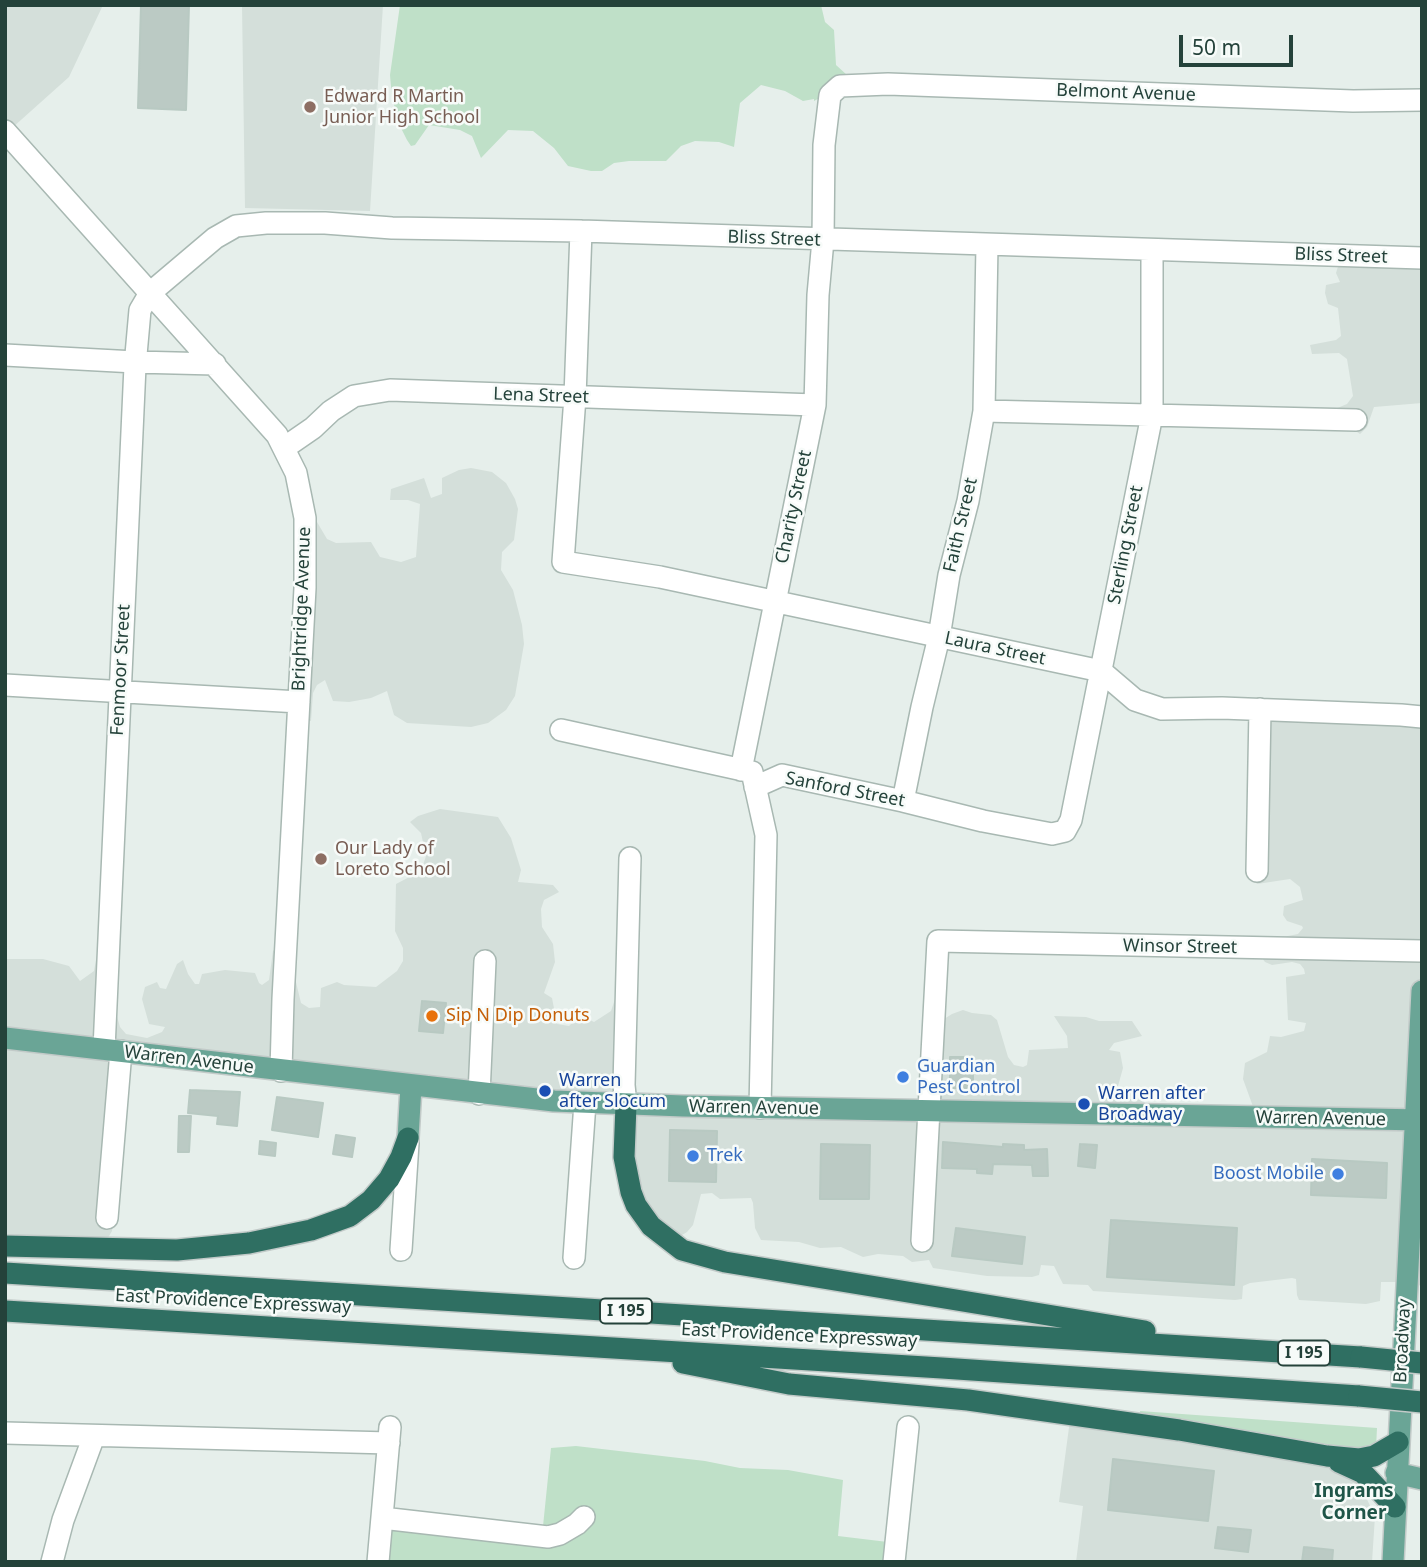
<!DOCTYPE html>
<style>
body{margin:0}
#map{position:relative;width:1427px;height:1567px;overflow:hidden;background:#e6efeb;font-family:"Noto Sans",sans-serif}
canvas{display:block}
.frame{position:absolute;inset:0;border:7px solid #24423a;pointer-events:none}
.scale{position:absolute;left:1179px;top:35px;width:114px;height:32px;box-sizing:border-box;border:4px solid #24423a;border-top:0;padding-left:9px;font-size:21px;line-height:24px;white-space:nowrap;color:#24423a;-webkit-text-stroke:5px #f7fbf9;paint-order:stroke}
</style>
<div id="map">
<canvas width="1427" height="1567"></canvas>
<div class="frame"></div>
<div class="scale">50 m</div>
</div>
<script>
const g = document.querySelector('canvas').getContext('2d');
g.lineJoin = 'round';
function fill(path, color) {
  g.fillStyle = color;
  g.fill(path, 'evenodd');
}
function poly(rows) {
  const path = new Path2D();
  for (const r of rows) {
    path.moveTo(r[0], r[1]);
    for (let i = 2; i < r.length; i += 2) path.lineTo(r[i], r[i + 1]);
  }
  return path;
}
function trace(path, color, width, dash) {
  g.strokeStyle = color;
  g.lineWidth = width;
  g.lineCap = dash ? 'butt' : 'round';
  g.setLineDash(dash || []);
  g.stroke(path);
}
function label(font, color, halo, rows, align = 'center') {
  g.font = font + ' "Noto Sans",sans-serif';
  g.lineWidth = 5;
  g.setLineDash([]);
  g.textBaseline = 'middle';
  g.strokeStyle = halo;
  g.fillStyle = color;
  for (const [text, x, y, turn = 0] of rows) {
    g.save();
    g.translate(x, y);
    g.rotate((+turn || 0) * Math.PI / 180);
    g.textAlign = isNaN(turn) ? turn : align;
    if (halo) g.strokeText(text, 0, 0);
    g.fillText(text, 0, 0);
    g.restore();
  }
}
const built = poly([
 [6,5,103,5,69,77,12,128,5,115],
 [242,5,383,5,370,211,245,208],
 [1340,260,1422,261,1422,403,1374,407,1367,427,1360,434,1328,412,1347,404,1353,396,1347,359,1339,353,1312,354,1310,345,1336,340,1341,336,1338,308,1328,304,1325,293,1326,285,1340,282,1336,273],
 [471,468,492,472,506,483,515,499,518,509,514,540,502,552,501,570,513,590,522,625,524,644,515,696,506,710,488,723,471,727,407,723,394,715,387,691,371,698,349,702,333,701,325,680,317,685,313,693,311,721,308,720,307,524,317,522,327,539,336,543,371,542,380,557,401,562,416,557,420,504,408,500,390,500,391,489,424,478,431,498,442,494,442,478,459,470],
 [1261,713,1422,719,1422,1286,1405,1282,1381,1282,1380,1301,1366,1304,1299,1300,1297,1295,1296,1279,1292,1278,1250,1283,1243,1286,1242,1299,1235,1300,1093,1291,1088,1285,1063,1284,1054,1266,1041,1265,1039,1275,1032,1277,987,1276,933,1268,929,1260,912,1262,903,1256,878,1254,863,1257,841,1247,820,1248,799,1242,761,1240,755,1228,753,1203,751,1198,720,1199,712,1193,701,1194,693,1225,687,1232,674,1240,654,1224,633,1176,629,1101,928,1106,933,1026,952,1014,963,1010,972,1013,991,1015,997,1020,1008,1057,1014,1065,1023,1067,1027,1065,1029,1050,1068,1048,1067,1036,1054,1016,1086,1017,1099,1021,1132,1021,1142,1036,1114,1043,1109,1050,1120,1052,1123,1068,1118,1086,1101,1086,1107,1097,1143,1100,1145,1103,1142,1108,1255,1112,1243,1079,1245,1063,1267,1052,1270,1036,1281,1037,1304,1031,1306,1023,1288,1020,1286,980,1286,977,1305,974,1304,969,1300,964,1292,962,1272,965,1265,962,1262,958,1278,938,1298,934,1303,928,1302,926,1287,921,1283,915,1284,906,1303,900,1300,887,1290,879,1257,884,1251,876],
 [440,809,498,817,511,838,521,870,518,882,553,885,559,892,544,900,541,909,542,927,553,944,555,962,544,993,552,998,557,1024,569,1026,575,1020,584,1017,594,1022,611,1011,615,999,622,1003,629,1100,127,1046,112,1231,105,1243,5,1234,5,959,43,959,69,966,80,981,94,971,97,954,108,961,117,978,116,1013,120,1027,126,1034,147,1038,162,1032,165,1027,149,1024,142,999,145,987,157,982,160,988,166,989,177,964,183,960,188,974,195,984,199,984,202,974,225,970,255,973,259,983,262,985,269,980,273,951,275,949,294,974,301,1003,309,1008,320,1007,321,988,337,982,344,985,376,987,397,971,403,961,403,948,395,931,396,884,421,871,426,856,421,833,410,822,418,816],
 [1070,1420,1339,1468,1352,1476,1360,1485,1375,1516,1372,1562,1076,1562,1083,1506,1059,1502]
]);
const green = poly([
 [400,5,821,5,825,22,834,30,836,65,847,75,827,94,814,101,814,99,803,101,785,91,761,85,740,103,734,147,719,142,695,141,681,146,666,161,629,161,614,163,602,171,591,171,568,166,554,148,533,131,508,130,481,158,472,136,460,130,429,125,415,145,411,146,407,140,400,126,392,98,390,75],
 [1140,1411,1377,1428,1376,1448,1359,1453,1141,1417],
 [576,1446,705,1461,740,1468,788,1470,843,1480,838,1536,896,1543,895,1562,378,1562,382,1516,542,1536,551,1448]
]);
const building = poly([
 [141,5,189,5,186,110,138,108,141,5],
 [422,1001,446,1003,443,1033,419,1031,422,1001],
 [950,1057,973,1057,973,1088,950,1088,950,1057],
 [190,1090,240,1092,237,1126,217,1124,218,1116,188,1113,190,1090],
 [277,1097,323,1103,318,1137,272,1130,277,1097],
 [179,1116,191,1116,189,1152,178,1152,179,1116],
 [670,1130,717,1131,716,1182,669,1181,670,1130],
 [336,1135,355,1138,352,1157,333,1154,336,1135],
 [260,1141,276,1143,275,1156,259,1154,260,1141],
 [943,1142,1003,1147,1003,1144,1024,1145,1024,1150,1047,1149,1048,1176,1033,1176,1032,1165,993,1164,992,1174,977,1173,977,1169,942,1168,943,1142],
 [821,1144,870,1145,869,1199,820,1199,821,1144],
 [1080,1144,1097,1145,1095,1168,1078,1166,1080,1144],
 [1312,1159,1387,1163,1386,1198,1311,1195,1312,1159],
 [1111,1220,1237,1228,1234,1285,1107,1277,1111,1220],
 [956,1228,1025,1237,1022,1264,952,1256,956,1228],
 [1113,1459,1214,1471,1208,1521,1108,1510,1113,1459],
 [1218,1527,1251,1530,1248,1552,1215,1548,1218,1527],
 [1304,1547,1333,1550,1332,1562,1302,1562,1304,1547]
]);
const minor = poly([
 [5,131,277,435,296,473,305,518,305,588,283,999,281,1071],
 [581,231,575,397,563,562,660,577,1101,671,1135,700,1162,709,1222,708,1401,715,1422,717],
 [5,355,135,362,215,364],
 [984,411,1356,420],
 [284,448,313,428,331,411,354,396,390,390,815,405],
 [5,685,299,702],
 [561,730,752,772,766,835,760,1108],
 [741,770,815,405,818,295,823,240,824,145,830,95,840,86,888,84,1353,101,1422,100],
 [755,787,782,775,903,801,983,821,1052,834,1065,831,1071,820,1152,415,1152,250],
 [903,801,922,707,939,637,949,575,968,501,984,411,987,245],
 [1257,871,1260,709],
 [104,1049,135,366,140,310,150,293,215,238,236,226,266,223,325,223,392,228,581,231,1422,258],
 [479,1094,485,961],
 [626,1105,624,1085,630,858],
 [107,1218,121,1051],
 [922,1241,938,941,1422,951],
 [401,1250,408,1143],
 [574,1258,585,1103],
 [5,1433,389,1443],
 [382,1518,548,1537,560,1534,577,1524,584,1517],
 [52,1562,63,1520,94,1436],
 [378,1562,390,1427],
 [894,1562,908,1427]
]);
const major = poly([
 [5,1038,554,1101,683,1106,1422,1120],
 [408,1138,411,1086],
 [1396,1473,1422,1479],
 [1393,1562,1422,991]
]);
const highway = poly([
 [626,1105,624,1157,631,1192,636,1205,651,1226,682,1250,725,1262,1145,1331],
 [5,1246,177,1250,249,1243,311,1230,350,1216,371,1200,389,1179,401,1157,408,1138],
 [5,1273,1361,1357],
 [5,1311,942,1368,1359,1396],
 [683,1363,789,1384,968,1400,1179,1430,1327,1456,1359,1459,1374,1456,1398,1442],
 [1339,1462,1363,1473,1395,1507]
]);
const highwayBridge = poly([
 [1361,1357,1422,1363],
 [1359,1396,1422,1402]
]);
const markers = [
 [310,107,7,"#8d6e63"],
 [321,859,7,"#8d6e63"],
 [432,1016,7,"#e8710a"],
 [903,1077,7,"#3f7fe0"],
 [545,1091,7,"#1a4fb4"],
 [1084,1104,7,"#1a4fb4"],
 [693,1156,7,"#3f7fe0"],
 [1338,1174,7,"#3f7fe0"]
];
const shields = [
 [626,1311,52],
 [1304,1353,52]
];
const shieldNames = [
 ["I 195",626,1311],
 ["I 195",1304,1353]
];
const streetNames = [
 ["Belmont Avenue",1126,93,2],
 ["Bliss Street",774,239,2],
 ["Bliss Street",1341,256,2],
 ["Lena Street",541,396,2],
 ["Charity Street",794,507,-78],
 ["Faith Street",961,525,-77],
 ["Sterling Street",1126,545,-79],
 ["Brightridge Avenue",302,609,-88],
 ["Laura Street",995,649,12],
 ["Fenmoor Street",121,670,-87],
 ["Sanford Street",845,790,11],
 ["Winsor Street",1180,947,1],
 ["Warren Avenue",189,1060,7],
 ["Warren Avenue",754,1108,1],
 ["Warren Avenue",1321,1119,1],
 ["East Providence Expressway",233,1302,3],
 ["East Providence Expressway",799,1336,3],
 ["Broadway",1403,1341,-87]
];
const educationNames = [
 ["Edward R Martin",324,97],
 ["Junior High School",324,118],
 ["Our Lady of",335,849],
 ["Loreto School",335,870]
];
const foodNames = [
 ["Sip N Dip Donuts",446,1016]
];
const shopNames = [
 ["Guardian",917,1067],
 ["Pest Control",917,1088],
 ["Trek",707,1156],
 ["Boost Mobile",1324,1174,"right"]
];
const transitNames = [
 ["Warren",559,1081],
 ["after Slocum",559,1102],
 ["Warren after",1098,1094],
 ["Broadway",1098,1115]
];
const neighbourhoodNames = [
 ["Ingrams",1354,1492],
 ["Corner",1354,1514]
];
fill(built, '#d4dfda');
fill(green, '#bfe0c8');
fill(building, '#bbcac4');
trace(building, '#b8c9c2', 2);
trace(minor, '#a8b8b2', 24);
trace(major, '#c2cac8', 24);
trace(highway, '#c2cac8', 24);
trace(minor, '#fff', 21);
trace(major, '#6aa596', 21);
trace(highway, '#2f6f62', 21);
trace(highwayBridge, '#c2cac8', 24, []);
trace(highwayBridge, '#2f6f62', 21);
for (const [x, y, r, color] of markers) {
  const dot = new Path2D();
  dot.arc(x, y, r, 0, 2 * Math.PI);
  g.fillStyle = color;
  g.fill(dot);
  trace(dot, '#f7fbf9', 2.5);
}
for (const [x, y, w] of shields) {
  const box = new Path2D();
  box.roundRect(x - w / 2, y - 12.5, w, 25, 5);
  g.fillStyle = '#f7fbf9';
  g.fill(box);
  trace(box, '#24423a', 2);
}
label('bold 16px', '#24423a', null, shieldNames);
label('18px', '#24423a', '#f7fbf9', streetNames);
label('18px', '#785e54', '#f7fbf9', educationNames, 'left');
label('18px', '#c56008', '#f7fbf9', foodNames, 'left');
label('18px', '#366cbe', '#f7fbf9', shopNames, 'left');
label('18px', '#164399', '#f7fbf9', transitNames, 'left');
label('bold 19px', '#1f5548', '#f7fbf9', neighbourhoodNames);
</script>
